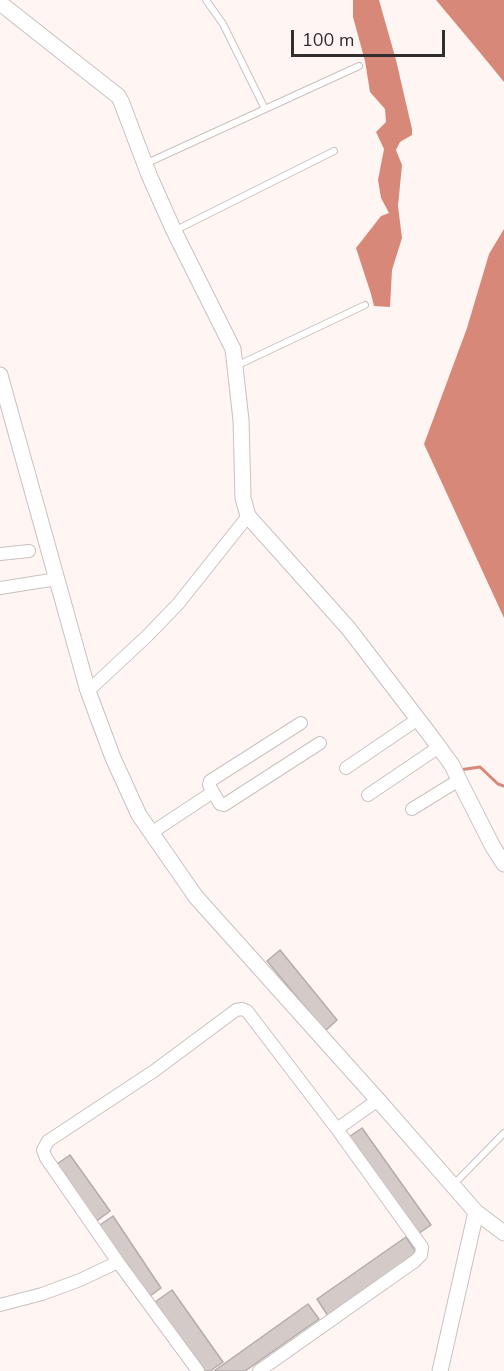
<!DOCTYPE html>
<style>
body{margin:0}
#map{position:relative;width:504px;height:1371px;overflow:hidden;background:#fff5f3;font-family:"Nunito Sans",sans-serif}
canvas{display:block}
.scale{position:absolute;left:291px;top:30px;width:154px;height:27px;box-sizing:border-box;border:3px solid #322e2d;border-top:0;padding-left:8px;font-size:18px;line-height:21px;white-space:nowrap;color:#322e2d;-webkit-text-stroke:4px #fff5f3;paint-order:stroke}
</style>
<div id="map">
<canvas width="504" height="1371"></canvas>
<div class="scale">100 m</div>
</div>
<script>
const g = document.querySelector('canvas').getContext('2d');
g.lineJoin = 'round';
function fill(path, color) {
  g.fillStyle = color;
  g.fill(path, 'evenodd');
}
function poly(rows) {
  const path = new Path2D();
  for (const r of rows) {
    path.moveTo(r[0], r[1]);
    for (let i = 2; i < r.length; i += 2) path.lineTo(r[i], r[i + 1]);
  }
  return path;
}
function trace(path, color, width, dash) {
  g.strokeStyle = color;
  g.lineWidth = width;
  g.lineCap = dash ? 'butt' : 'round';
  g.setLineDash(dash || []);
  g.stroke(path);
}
const water = poly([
 [353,0,379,0,396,60,412,129,412,135,400,142,396,150,402,165,398,206,402,238,392,270,390,307,374,306,371,294,356,248,381,216,389,213,381,198,378,180,384,149,376,132,386,122,385,109,370,92,365,61,353,17],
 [436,0,504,0,504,82,477,49],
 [504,229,504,618,424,444,467,328,489,254]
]);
const stream = poly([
 [459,770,480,767,498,784,504,786]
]);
const building = poly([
 [280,950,337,1020,325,1031,267,961,280,950],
 [362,1128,431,1225,415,1236,346,1139,362,1128],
 [70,1155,110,1211,94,1223,54,1166,70,1155],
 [113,1216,161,1288,146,1299,97,1227,113,1216],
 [406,1237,417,1254,328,1316,317,1299,406,1237],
 [172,1290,223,1362,210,1371,204,1371,155,1302,172,1290],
 [308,1304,319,1319,245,1371,214,1371,308,1304]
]);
const service = poly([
 [206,0,223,24,265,109],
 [145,164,359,66],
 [174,231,334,151],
 [236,366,365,305],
 [453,1185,504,1133]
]);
const minor = poly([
 [0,554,29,551],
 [0,588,57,579],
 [88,691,147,636,178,604,248,516],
 [301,723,210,781,209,785,220,804,224,805,320,743],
 [346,768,418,719],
 [368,795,439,747],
 [412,809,459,780],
 [151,833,213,792],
 [337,1129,378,1100],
 [0,1305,42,1294,80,1280,118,1262],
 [198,1371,118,1262,46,1158,43,1150,48,1141,154,1071,236,1010,242,1009,247,1011,337,1129,422,1247,421,1255,415,1261,259,1371]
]);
const tertiary = poly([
 [0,3,118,96,121,101,149,175,174,231,233,349,241,420,243,498,248,516,349,629,430,735,452,765,459,780,493,847,504,864],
 [0,375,88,691,113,758,139,815,196,897,378,1100,476,1212,504,1233],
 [440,1371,476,1212]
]);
fill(water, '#d88878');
trace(stream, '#d88878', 3);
fill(building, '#d4cac8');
trace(building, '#b5acaa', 1.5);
trace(service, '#cac1bf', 8);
trace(minor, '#cac1bf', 14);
trace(tertiary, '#cac1bf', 17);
trace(service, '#fff', 6);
trace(minor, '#fff', 12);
trace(tertiary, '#fff', 15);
</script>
